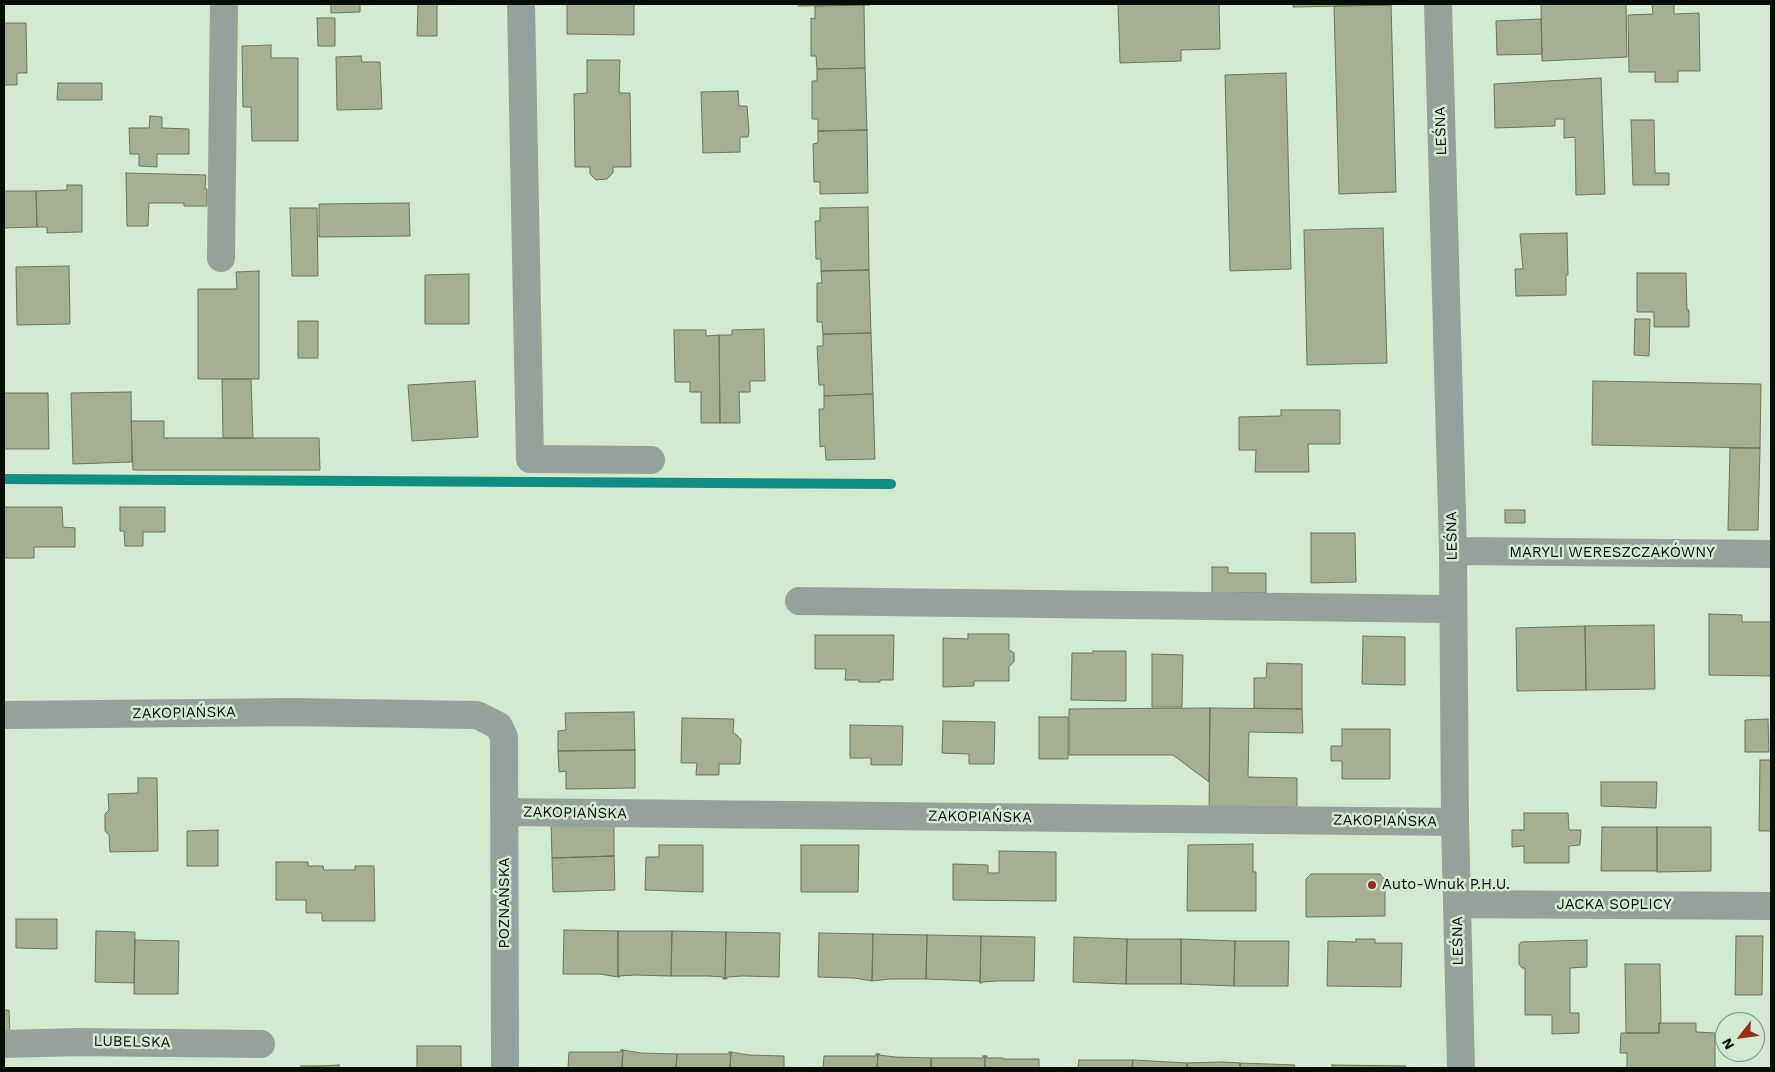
<!DOCTYPE html>
<meta charset="utf-8">
<style>
body{margin:0}
#map{position:relative;width:1775px;height:1072px;overflow:hidden;background:#d2ead0;font-family:"Work Sans",sans-serif}
canvas{display:block}
.frame{position:absolute;inset:0;border:5px solid #060e06;pointer-events:none}
.north{position:absolute;left:1715px;top:1012px;width:50px;height:50px;box-sizing:border-box;background:#d2ead0;border:1px solid #80927f;border-radius:50%;rotate:240deg;font-size:14px;font-weight:700;line-height:20px;text-align:center;color:#060e06}
.north::after{content:'';display:block;margin:auto;width:18px;height:22px;background:#982e1d;clip-path:polygon(50% 0,100% 100%,50% 72%,0 100%)}
</style>
<div id="map">
<canvas width="1775" height="1072"></canvas>
<div class="frame"></div>
<div class="north">N</div>
</div>
<script>
const g = document.querySelector('canvas').getContext('2d');
g.lineJoin = 'round';
function poly(rows) {
  const path = new Path2D();
  for (const r of rows) {
    path.moveTo(r[0], r[1]);
    for (let i = 2; i < r.length; i += 2) path.lineTo(r[i], r[i + 1]);
  }
  return path;
}
function trace(path, color, width, dash) {
  g.strokeStyle = color;
  g.lineWidth = width;
  g.lineCap = dash ? 'butt' : 'round';
  g.setLineDash(dash || []);
  g.stroke(path);
}
function fill(path, color) {
  g.fillStyle = color;
  g.fill(path, 'evenodd');
}
function label(font, color, halo, rows, align = 'center') {
  g.font = font + ' "Work Sans",sans-serif';
  g.lineWidth = 5;
  g.setLineDash([]);
  g.textBaseline = 'middle';
  g.strokeStyle = halo;
  g.fillStyle = color;
  for (const [text, x, y, turn = 0] of rows) {
    g.save();
    g.translate(x, y);
    g.rotate((+turn || 0) * Math.PI / 180);
    g.textAlign = isNaN(turn) ? turn : align;
    if (halo) g.strokeText(text, 0, 0);
    g.fillText(text, 0, 0);
    g.restore();
  }
}
const stream = poly([
 [4,479,891,484]
]);
const building = poly([
 [331,4,360,4,360,12,331,13,331,4],
 [418,4,437,4,437,36,417,36,418,4],
 [567,4,634,4,634,35,567,34,567,4],
 [798,4,870,4,870,5,798,6,798,4],
 [1118,4,1219,4,1220,49,1181,50,1181,61,1120,63,1118,4],
 [1293,4,1391,4,1391,5,1293,7,1293,4],
 [1541,4,1626,4,1627,57,1542,61,1541,4],
 [1652,4,1674,4,1674,14,1699,13,1700,71,1678,71,1678,82,1655,82,1655,72,1629,72,1628,15,1653,14,1652,4],
 [864,5,865,68,817,69,816,56,811,56,811,18,815,19,815,6,864,5],
 [1391,5,1396,192,1339,194,1334,6,1391,5],
 [317,18,335,18,335,46,318,46,317,18],
 [1541,19,1542,54,1497,55,1496,21,1541,19],
 [4,23,26,23,27,73,17,73,17,85,4,85,4,23],
 [271,45,271,58,298,58,298,141,252,141,251,107,243,107,242,46,271,45],
 [361,56,362,62,380,62,382,109,337,110,336,57,361,56],
 [587,60,620,60,619,93,630,93,631,167,613,167,613,173,607,179,596,180,590,174,590,167,575,167,574,94,587,93,587,60],
 [865,68,867,130,818,131,818,119,812,119,812,81,817,81,817,69,865,68],
 [1286,73,1291,269,1230,271,1225,75,1286,73],
 [1601,78,1605,194,1576,195,1575,137,1564,138,1564,119,1555,119,1555,126,1495,128,1494,84,1601,78],
 [58,83,102,83,102,100,57,100,58,83],
 [738,91,739,106,747,106,749,132,748,137,740,137,740,152,703,153,701,92,738,91],
 [150,116,162,117,162,128,189,129,189,154,157,154,157,167,139,166,139,154,130,154,129,128,149,128,150,116],
 [1631,120,1654,120,1655,173,1669,173,1669,185,1633,185,1631,120],
 [867,130,868,193,820,194,820,182,814,182,813,144,818,143,818,131,867,130],
 [126,173,206,175,205,189,207,189,207,206,184,206,184,203,149,203,148,226,127,226,126,173],
 [67,185,82,185,82,232,47,233,47,227,37,227,36,191,67,190,67,185],
 [4,191,36,191,37,227,4,228,4,191],
 [409,203,410,236,319,237,319,204,409,203],
 [868,207,869,270,821,271,821,259,816,259,815,221,820,221,820,208,868,207],
 [290,208,317,208,318,276,292,276,290,208],
 [1383,228,1387,363,1307,365,1304,230,1383,228],
 [1567,233,1568,275,1566,275,1566,295,1516,296,1515,269,1523,269,1520,234,1567,233],
 [69,266,70,324,17,325,16,267,69,266],
 [869,270,871,333,823,334,822,322,817,322,817,283,822,283,821,271,869,270],
 [259,271,259,379,198,379,198,289,237,289,236,272,259,271],
 [1637,273,1686,273,1687,310,1689,310,1689,327,1654,327,1654,312,1637,312,1637,273],
 [469,274,469,324,425,324,425,275,469,274],
 [1635,319,1650,319,1649,356,1634,355,1635,319],
 [298,321,318,321,318,358,298,358,298,321],
 [764,329,765,381,750,381,750,392,739,392,740,423,720,423,719,335,732,335,732,330,764,329],
 [674,330,706,330,706,336,719,335,720,423,701,423,701,392,690,392,690,382,675,382,674,330],
 [871,333,873,394,824,396,824,385,819,385,817,346,823,346,823,334,871,333],
 [222,379,251,379,253,438,223,438,222,379],
 [475,381,478,437,412,441,408,385,475,381],
 [1593,381,1761,384,1760,448,1592,445,1593,381],
 [131,392,132,462,73,464,71,393,131,392],
 [4,393,48,393,49,449,4,449,4,393],
 [873,394,875,459,826,460,825,446,820,447,819,409,824,409,824,396,873,394],
 [1281,410,1340,410,1340,444,1308,444,1309,472,1255,472,1256,450,1239,450,1239,417,1281,416,1281,410],
 [131,421,164,421,164,438,319,438,320,470,133,470,131,421],
 [1730,448,1760,448,1758,530,1728,530,1730,448],
 [4,507,62,507,63,527,75,528,75,547,34,547,34,558,4,558,4,507],
 [120,507,165,507,165,532,143,532,143,546,125,546,124,531,120,531,120,507],
 [1505,510,1525,510,1525,523,1505,523,1505,510],
 [1311,533,1355,533,1356,582,1311,583,1311,533],
 [1212,567,1228,567,1228,573,1266,573,1266,593,1212,593,1212,567],
 [1709,614,1742,615,1742,622,1771,622,1771,676,1709,675,1709,614],
 [1654,625,1655,689,1586,690,1585,626,1654,625],
 [1585,626,1586,690,1517,691,1516,628,1585,626],
 [968,634,1009,634,1009,650,1014,653,1014,662,1009,666,1009,681,974,681,974,686,943,687,943,638,968,639,968,634],
 [815,635,894,635,893,680,880,680,880,682,859,682,859,680,845,680,846,669,815,669,815,635],
 [1363,636,1405,637,1405,685,1362,684,1363,636],
 [1093,651,1126,651,1126,701,1071,700,1072,653,1093,653,1093,651],
 [1152,654,1183,655,1182,707,1152,707,1152,654],
 [1267,663,1302,664,1302,709,1254,708,1254,678,1266,678,1267,663],
 [1210,708,1302,709,1303,733,1249,732,1248,777,1297,778,1297,810,1209,811,1210,708],
 [1210,708,1209,782,1173,755,1069,755,1069,709,1210,708],
 [634,712,635,750,558,751,558,731,566,730,565,713,634,712],
 [1039,717,1068,717,1068,759,1039,759,1039,717],
 [682,718,734,719,733,732,741,739,740,764,719,764,719,775,696,775,697,763,681,763,682,718],
 [1768,719,1769,752,1745,752,1745,720,1768,719],
 [943,721,995,722,994,764,969,764,969,754,942,753,943,721],
 [850,725,903,726,902,765,871,765,871,758,850,758,850,725],
 [1342,729,1390,729,1390,779,1342,779,1342,761,1331,761,1331,746,1342,746,1342,729],
 [635,750,635,788,566,789,566,771,559,772,558,751,635,750],
 [1760,760,1771,760,1771,831,1759,831,1760,760],
 [138,778,157,778,158,851,110,852,109,835,105,831,105,814,109,810,108,794,138,793,138,778],
 [1601,782,1657,782,1656,808,1601,806,1601,782],
 [1524,813,1568,813,1569,830,1581,830,1580,845,1569,846,1569,863,1524,863,1524,846,1512,847,1512,830,1524,830,1524,813],
 [614,822,614,856,552,858,551,824,614,822],
 [1602,827,1657,827,1657,871,1601,871,1602,827],
 [1657,827,1711,827,1711,871,1657,872,1657,827],
 [218,830,218,866,187,866,187,831,218,830],
 [1253,844,1253,872,1256,872,1256,911,1187,911,1188,845,1253,844],
 [659,845,703,845,703,892,645,890,646,857,659,857,659,845],
 [801,845,859,845,858,892,801,892,801,845],
 [999,851,1056,852,1056,901,953,900,953,864,988,865,988,873,999,873,999,851],
 [614,856,615,890,553,892,552,858,614,856],
 [276,862,308,862,308,866,323,866,324,870,355,870,355,866,374,866,375,921,322,921,322,913,306,913,306,900,276,900,276,862],
 [1311,874,1380,874,1385,880,1385,916,1306,917,1306,879,1311,874],
 [16,919,57,919,57,949,16,948,16,919],
 [564,930,618,931,618,977,600,974,563,974,564,930],
 [96,931,135,932,134,983,95,982,96,931],
 [618,931,672,931,671,976,635,975,619,976,620,977,618,977,618,931],
 [672,931,726,932,725,979,723,979,723,977,708,976,671,976,672,931],
 [726,932,780,933,779,977,743,976,727,977,727,979,725,979,726,932],
 [819,933,873,934,872,981,854,978,818,977,819,933],
 [873,934,927,935,926,979,890,979,872,981,873,934],
 [927,935,981,936,980,983,979,981,926,979,927,935],
 [981,936,1035,937,1034,981,998,981,982,982,982,983,980,983,981,936],
 [1736,936,1763,936,1762,995,1735,995,1736,936],
 [1074,937,1127,939,1126,984,1073,982,1074,937],
 [1127,939,1181,939,1181,984,1126,984,1127,939],
 [1181,939,1235,941,1234,986,1181,984,1181,939],
 [1356,939,1375,939,1375,943,1402,943,1401,987,1327,986,1328,941,1356,942,1356,939],
 [135,940,179,941,178,994,134,994,135,940],
 [1587,940,1587,967,1570,968,1570,1013,1579,1013,1579,1033,1552,1034,1552,1015,1525,1015,1525,968,1522,968,1519,964,1519,945,1521,942,1587,940],
 [1235,941,1289,941,1288,986,1234,986,1235,941],
 [1625,964,1660,964,1661,1022,1659,1023,1659,1033,1626,1033,1625,964],
 [4,1010,9,1010,10,1036,4,1036,4,1010],
 [1659,1023,1696,1023,1696,1032,1715,1033,1715,1068,1627,1068,1627,1053,1620,1053,1621,1033,1659,1033,1659,1023],
 [417,1046,461,1046,461,1068,417,1068,417,1046],
 [621,1050,623,1050,622,1068,568,1068,569,1052,621,1052,621,1050],
 [623,1050,641,1053,677,1054,676,1068,622,1068,623,1050],
 [729,1052,731,1052,730,1068,676,1068,677,1054,729,1054,729,1052],
 [731,1052,749,1055,784,1056,784,1068,730,1068,731,1052],
 [876,1054,878,1054,877,1068,823,1068,824,1056,876,1056,876,1054],
 [878,1054,880,1054,879,1055,895,1057,931,1058,931,1068,877,1068,878,1054],
 [983,1056,985,1056,985,1068,931,1068,931,1058,983,1058,983,1056],
 [985,1056,987,1056,987,1058,1003,1058,1003,1059,1039,1059,1039,1068,985,1068,985,1056],
 [1079,1060,1133,1060,1132,1068,1078,1068,1079,1060],
 [1133,1060,1187,1063,1187,1068,1132,1068,1133,1060],
 [1222,1062,1240,1063,1240,1068,1187,1068,1187,1063,1222,1062],
 [1240,1063,1295,1065,1294,1068,1240,1068,1240,1063],
 [339,1065,339,1068,320,1068,320,1066,339,1065],
 [1332,1065,1406,1066,1406,1068,1332,1068,1332,1065],
 [301,1066,320,1066,320,1068,301,1068,301,1066]
]);
const minor = poly([
 [521,4,530,459,651,460],
 [1438,4,1453,551,1455,822,1461,1068],
 [221,258,224,4],
 [1453,551,1771,554],
 [799,601,1453,609],
 [4,715,292,712,477,715,499,726,504,737,505,1068],
 [505,812,1455,822],
 [1457,904,1771,906],
 [4,1044,78,1042,261,1044]
]);
const markers = [
 [1372,885,5,"#982e1d"]
];
const streetNames = [
 ["LEŚNA",1441,131,-92],
 ["LEŚNA",1452,536,-91],
 ["MARYLI WERESZCZAKÓWNY",1612,553],
 ["ZAKOPIAŃSKA",184,713,-1],
 ["ZAKOPIAŃSKA",575,813,1],
 ["ZAKOPIAŃSKA",980,817,1],
 ["ZAKOPIAŃSKA",1385,821,1],
 ["POZNAŃSKA",505,903,-90],
 ["JACKA SOPLICY",1614,905],
 ["LEŚNA",1458,941,-91],
 ["LUBELSKA",132,1042,1]
];
const poiNames = [
 ["Auto-Wnuk P.H.U.",1382,885]
];
trace(stream, '#118d83', 10);
fill(building, '#a6af91');
trace(building, '#6d7559', 1);
trace(minor, '#94a29b', 28);
for (const [x, y, r, color] of markers) {
  const dot = new Path2D();
  dot.arc(x, y, r, 0, 2 * Math.PI);
  g.fillStyle = color;
  g.fill(dot);
  trace(dot, '#d2ead0', 2);
}
label('15px', '#060e06', '#d2ead0', streetNames);
label('15px', '#060e06', '#d2ead0', poiNames, 'left');
</script>
